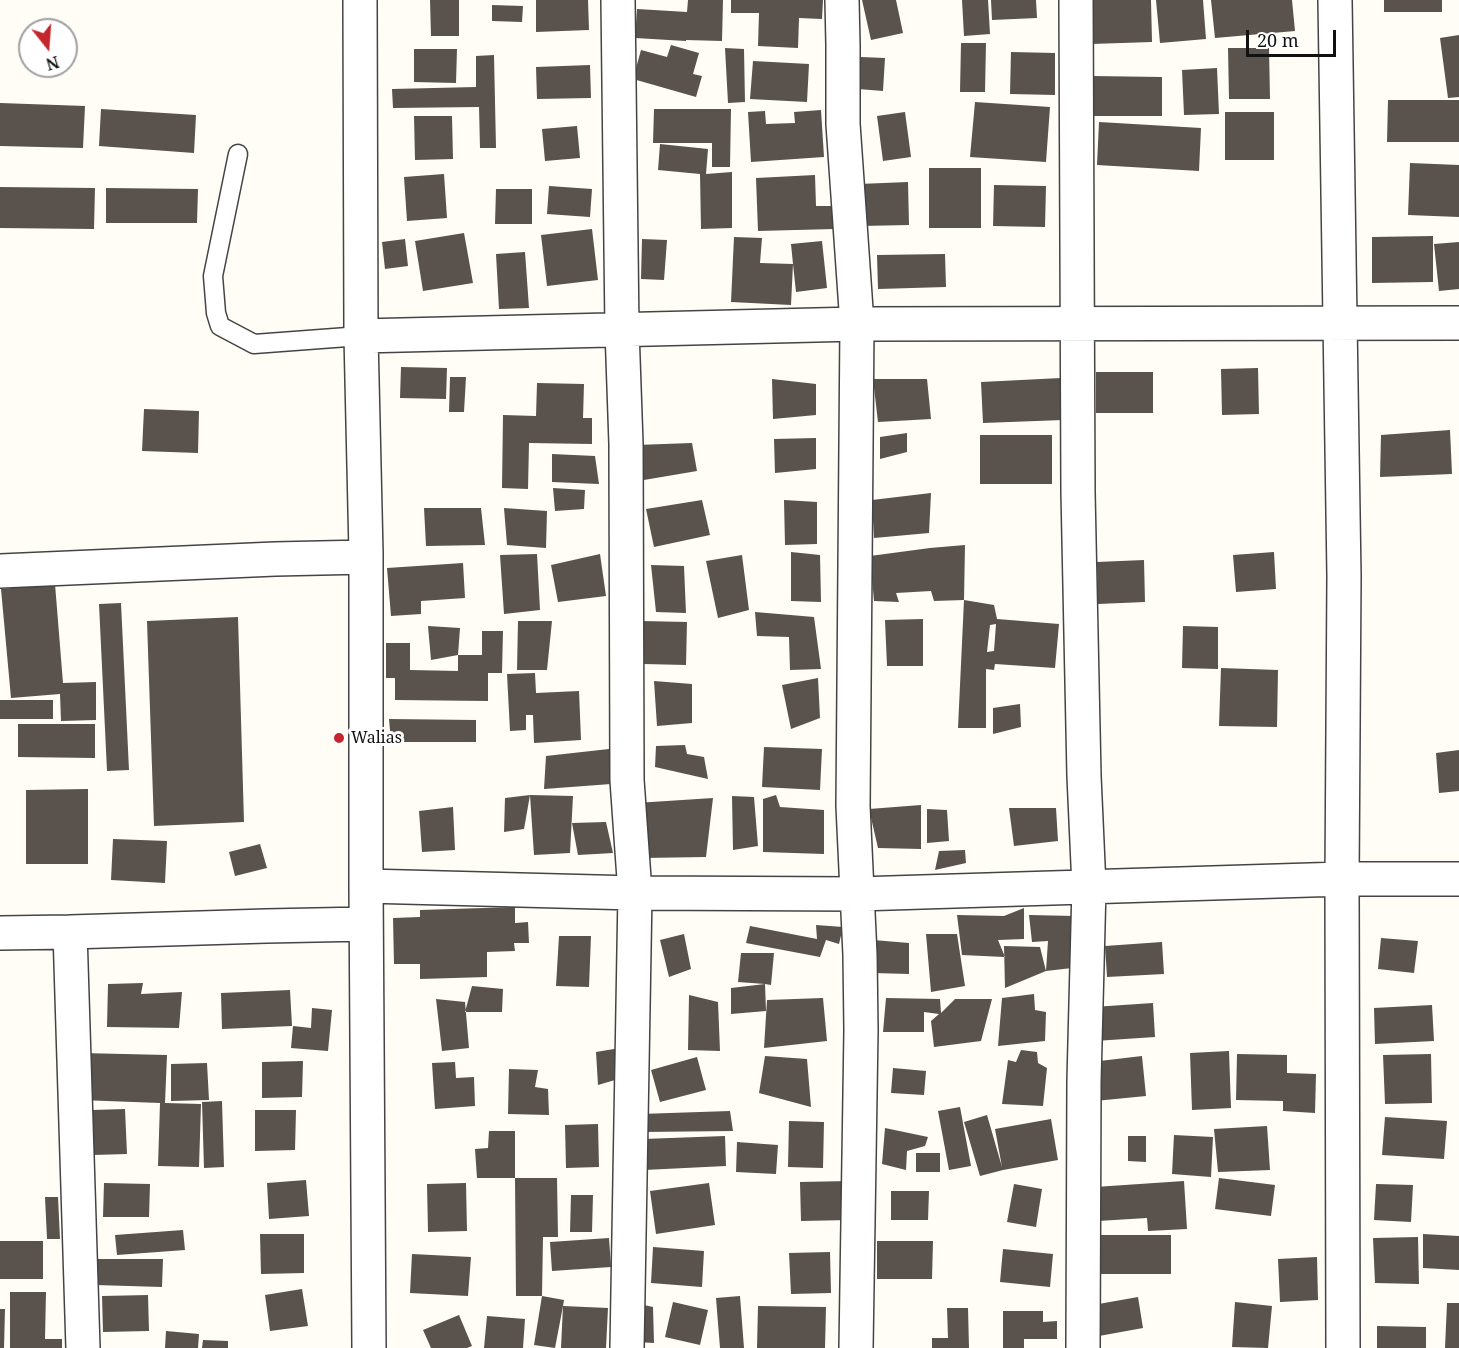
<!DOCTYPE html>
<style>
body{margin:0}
#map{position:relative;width:1459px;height:1348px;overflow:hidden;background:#fffdf5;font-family:"Noto Serif",serif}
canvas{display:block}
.north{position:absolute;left:18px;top:18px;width:60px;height:60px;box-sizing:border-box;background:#fff;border:2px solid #a0a0a0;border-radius:50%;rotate:163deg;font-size:16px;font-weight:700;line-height:24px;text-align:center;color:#111}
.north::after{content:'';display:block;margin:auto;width:21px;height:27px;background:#c4262e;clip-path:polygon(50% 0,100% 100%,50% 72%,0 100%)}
.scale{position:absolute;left:1246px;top:30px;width:90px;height:27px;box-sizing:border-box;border:3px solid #111;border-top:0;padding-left:8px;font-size:18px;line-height:21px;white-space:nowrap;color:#111;-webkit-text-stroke:4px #fff;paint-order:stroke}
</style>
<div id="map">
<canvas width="1459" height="1348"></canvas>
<div class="north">N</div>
<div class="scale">20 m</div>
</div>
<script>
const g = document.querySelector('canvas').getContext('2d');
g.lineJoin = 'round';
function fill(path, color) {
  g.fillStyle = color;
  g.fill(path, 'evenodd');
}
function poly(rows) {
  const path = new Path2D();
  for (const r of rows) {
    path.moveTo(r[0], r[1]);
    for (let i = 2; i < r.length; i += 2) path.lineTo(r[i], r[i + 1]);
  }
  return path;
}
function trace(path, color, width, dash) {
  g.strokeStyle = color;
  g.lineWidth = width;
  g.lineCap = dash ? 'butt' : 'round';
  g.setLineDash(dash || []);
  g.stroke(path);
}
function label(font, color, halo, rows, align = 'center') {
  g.font = font + ' "Noto Serif",serif';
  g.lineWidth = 6;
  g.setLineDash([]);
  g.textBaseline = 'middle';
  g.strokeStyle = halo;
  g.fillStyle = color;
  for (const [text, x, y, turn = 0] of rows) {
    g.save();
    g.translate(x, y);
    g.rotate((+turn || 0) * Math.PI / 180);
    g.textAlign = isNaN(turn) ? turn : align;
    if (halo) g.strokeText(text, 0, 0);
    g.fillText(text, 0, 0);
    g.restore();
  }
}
const building = poly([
 [430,0,459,0,459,36,431,36],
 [536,0,588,0,589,30,536,32],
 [688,0,723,0,722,41,686,40,686,41,635,38,637,9,687,12],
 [731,0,823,0,822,19,799,18,798,48,758,46,759,13,731,13],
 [862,0,896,0,903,33,871,40],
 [962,0,988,0,990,34,964,36],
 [991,0,1036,0,1037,18,992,20],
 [1090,0,1151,0,1152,42,1091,44],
 [1156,0,1203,0,1206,39,1160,43],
 [1211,0,1292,0,1295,31,1215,38],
 [1384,0,1442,0,1442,12,1384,12],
 [492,5,523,6,522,22,492,21],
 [1459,35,1459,97,1448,98,1440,38],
 [961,43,986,43,985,92,960,92],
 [671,45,699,53,693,74,702,76,696,97,633,79,641,50,667,57],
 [725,48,744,49,745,102,728,103],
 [1228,48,1269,48,1270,99,1229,99],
 [414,49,457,49,456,83,414,82],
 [1011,52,1055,53,1055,95,1010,94],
 [494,55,496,148,480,148,479,107,393,108,392,89,476,87,476,56],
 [861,57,885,58,883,91,858,89],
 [753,61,809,64,807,102,750,99],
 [590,65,591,98,537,99,536,67],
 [1217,68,1219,114,1184,115,1182,70],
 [1092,76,1162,77,1162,116,1092,116],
 [1388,100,1459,100,1459,142,1387,142],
 [975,102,1050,107,1046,162,970,157],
 [0,103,85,106,83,148,0,146],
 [101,109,196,115,194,153,99,146],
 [654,109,731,109,730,167,712,167,712,143,653,143],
 [821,110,824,157,751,162,748,112,765,111,766,124,795,123,794,112],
 [905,112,911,157,883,161,877,116],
 [1225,112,1274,112,1274,160,1225,160],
 [414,116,452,116,453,159,415,160],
 [1099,122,1201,128,1199,171,1097,165],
 [577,126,580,158,545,161,542,129],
 [660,144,708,149,706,174,732,172,732,228,701,229,700,174,658,170],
 [1410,163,1459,165,1459,217,1408,215],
 [929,168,981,168,981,228,929,228],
 [444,174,447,218,407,221,404,177],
 [815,175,816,206,833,206,834,229,758,231,756,178],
 [908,182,909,225,861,226,859,184],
 [994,185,1046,186,1045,227,993,226],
 [549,186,592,189,590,217,547,214],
 [0,187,95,188,94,229,0,228],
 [106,188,198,189,197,223,106,223],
 [496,189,532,189,532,224,495,224],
 [592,229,598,280,547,286,541,235],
 [464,233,473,283,423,291,415,241],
 [1433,236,1433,282,1372,283,1372,237],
 [734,237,762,238,760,263,793,264,791,244,822,241,827,288,796,292,793,264,791,305,731,302],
 [405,239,408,266,385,269,382,242],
 [642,239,667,240,664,280,641,279],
 [1459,242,1459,289,1439,291,1434,244],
 [525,252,529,308,499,309,496,254],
 [945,254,946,287,878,289,877,255],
 [401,367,447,368,446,399,400,398],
 [1258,368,1259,414,1222,415,1221,369],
 [1096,372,1153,372,1153,413,1096,413],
 [450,377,466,377,464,412,449,412],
 [1061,378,1063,420,983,423,981,382],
 [772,379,816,384,816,415,773,419],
 [873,379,927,379,931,419,878,422],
 [537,383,584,384,583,418,592,418,592,444,529,443,528,489,502,488,503,415,536,416],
 [144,409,199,411,198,453,142,451],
 [1450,430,1452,474,1380,477,1381,435],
 [907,433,907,452,880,459,880,437],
 [980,435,1052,435,1052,484,980,484],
 [816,438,816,469,775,473,774,439],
 [692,443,697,471,638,481,636,445],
 [552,454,595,456,599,484,552,482],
 [553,488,585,490,584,509,555,511],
 [931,493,929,533,874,538,872,500],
 [702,500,710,535,654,547,646,509],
 [784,500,817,502,817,544,785,545],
 [424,508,481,508,485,545,426,546],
 [504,508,547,511,546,548,507,545],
 [965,545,964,600,934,601,931,591,896,593,899,602,874,601,870,556,930,548],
 [791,552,820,555,821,602,791,601],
 [1274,552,1276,589,1236,592,1233,555],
 [537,554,540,610,504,614,500,555],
 [600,554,606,596,558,602,551,565],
 [742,555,749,610,718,618,706,561],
 [1144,560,1145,602,1098,604,1097,562],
 [463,563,465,598,421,601,421,614,391,616,387,568],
 [651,565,684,566,686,613,656,612],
 [55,584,63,683,96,682,96,720,61,721,60,694,11,698,1,589],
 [964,600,994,605,997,619,1059,624,1055,668,995,664,994,670,986,669,986,728,958,728],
 [996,624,994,651,987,652,990,625],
 [121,603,129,770,107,771,99,604],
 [755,612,814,617,821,669,790,670,789,637,757,636],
 [238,617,244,822,154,826,147,621],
 [923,619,923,666,887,666,885,620],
 [518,621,552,621,547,670,517,670],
 [642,621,687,622,686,665,644,664],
 [428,626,460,628,458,655,431,660],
 [1183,626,1218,627,1218,669,1182,668],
 [482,631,503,631,502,673,488,673,488,701,395,700,395,678,386,678,386,643,410,643,410,670,458,671,458,655,482,655],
 [1221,668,1278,670,1277,727,1219,726],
 [535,673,536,693,579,691,581,740,534,743,533,715,526,715,526,730,510,731,507,674],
 [818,678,820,718,791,729,782,685],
 [654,681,692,684,692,723,657,726],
 [0,700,53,700,53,719,0,719],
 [1020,704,1021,727,993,734,993,708],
 [389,719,476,720,476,742,391,742],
 [18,724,95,724,95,758,18,757],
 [685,745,687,754,704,757,708,779,655,767,656,746],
 [764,747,822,749,820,790,762,787],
 [609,749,611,784,544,789,546,756],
 [1459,750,1459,791,1439,793,1436,753],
 [88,789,88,864,26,864,26,790],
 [530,795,524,829,504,832,505,798],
 [530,795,573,796,570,853,534,855],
 [776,795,780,807,824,810,824,854,763,852,763,799],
 [732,796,754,797,758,846,733,850],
 [713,798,706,857,643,858,636,803],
 [921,805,921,849,878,848,869,809],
 [453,807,455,850,422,852,419,811],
 [1009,808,1056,808,1058,841,1014,846],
 [927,809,947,810,949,841,927,843],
 [606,822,613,853,578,855,572,823],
 [113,839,167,841,165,883,111,880],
 [260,844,267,868,235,876,229,852],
 [965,850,966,863,935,870,939,851],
 [515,907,515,923,528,922,529,943,514,943,515,951,487,952,487,977,420,979,420,964,394,964,393,918,420,917,420,910],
 [1024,908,1024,939,998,940,1005,957,962,955,957,915,1004,916],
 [1029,915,1074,916,1072,968,1046,971,1048,941,1032,942],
 [816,925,843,927,839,944,826,940,820,957,746,943,750,926,817,939],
 [684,934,691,969,669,977,660,940],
 [926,934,957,934,965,986,931,992],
 [559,936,591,936,589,987,556,986],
 [1381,938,1418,941,1414,973,1378,969],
 [873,940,909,943,909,974,873,973],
 [1162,942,1164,974,1107,977,1105,946],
 [1004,946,1040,947,1046,971,1005,988],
 [741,953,774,953,771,985,765,984,766,1011,731,1014,731,988,765,984,738,982],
 [143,983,141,994,182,992,179,1028,107,1027,108,984],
 [472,986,503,989,502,1012,465,1012],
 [290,990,292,1026,222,1029,221,993],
 [1034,994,1035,1010,1046,1012,1045,1041,998,1046,1002,998],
 [689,995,718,1002,720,1051,688,1050],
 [823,998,827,1041,764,1048,767,1000],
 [886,998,940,999,941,1013,955,999,992,999,981,1041,934,1047,931,1021,939,1014,924,1012,924,1032,883,1032],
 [436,999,465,1002,469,1048,442,1051],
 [1153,1003,1155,1037,1095,1041,1093,1007],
 [1432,1005,1434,1041,1375,1044,1374,1008],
 [312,1008,332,1010,328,1051,291,1048,293,1026,311,1028],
 [620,1048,625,1077,598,1085,596,1052],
 [1021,1050,1037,1052,1038,1063,1047,1068,1043,1106,1002,1104,1008,1060,1016,1062],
 [1229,1051,1231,1108,1192,1110,1190,1053],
 [81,1053,167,1055,165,1103,201,1104,199,1167,158,1166,160,1103,80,1100],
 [1237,1054,1287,1055,1287,1073,1316,1074,1315,1113,1283,1111,1283,1101,1236,1100],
 [1431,1054,1432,1103,1385,1104,1383,1055],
 [765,1056,807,1059,811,1107,759,1093],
 [1142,1056,1146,1096,1095,1101,1091,1062],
 [697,1057,706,1090,660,1102,651,1070],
 [303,1061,302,1097,262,1098,262,1062],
 [455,1062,456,1078,474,1077,475,1106,435,1109,432,1063],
 [207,1063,209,1100,171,1101,171,1064],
 [893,1068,926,1071,924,1095,891,1093],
 [509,1069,538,1070,535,1087,548,1089,549,1115,508,1114],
 [222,1101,224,1167,204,1168,202,1102],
 [960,1107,971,1166,949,1170,938,1111],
 [125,1109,127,1154,93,1155,92,1110],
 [255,1110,296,1110,295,1150,255,1151],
 [730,1111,733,1131,642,1132,640,1114],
 [987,1115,1002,1167,995,1129,1051,1119,1058,1160,1003,1170,980,1176,964,1122],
 [1385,1117,1447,1121,1444,1159,1382,1155],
 [789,1121,824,1122,823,1168,788,1167],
 [598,1124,599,1167,566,1168,565,1125],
 [1267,1126,1270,1170,1218,1172,1214,1129],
 [885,1128,928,1137,925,1146,907,1151,906,1170,882,1164],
 [489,1131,515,1131,515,1178,557,1178,558,1237,543,1237,542,1296,516,1296,515,1178,477,1178,475,1149,488,1148],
 [1174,1135,1213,1137,1211,1177,1172,1174],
 [725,1136,726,1166,644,1170,643,1139],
 [1128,1136,1146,1136,1146,1162,1128,1161],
 [737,1142,778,1145,776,1174,736,1172],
 [916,1153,940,1153,940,1172,916,1172],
 [1219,1178,1275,1185,1271,1216,1215,1209],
 [306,1180,309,1216,269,1219,267,1183],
 [849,1181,850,1220,801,1221,800,1182],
 [1184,1181,1187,1229,1148,1231,1147,1218,1098,1221,1095,1187],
 [104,1183,150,1184,149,1217,103,1217],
 [466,1183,467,1231,428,1232,427,1184],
 [709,1183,715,1225,656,1234,650,1191],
 [1014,1184,1042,1189,1036,1227,1007,1222],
 [1376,1184,1413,1185,1411,1222,1374,1220],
 [891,1191,929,1191,928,1220,891,1220],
 [571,1195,593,1195,592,1232,570,1232],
 [45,1197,58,1197,60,1239,47,1239],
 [183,1230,185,1250,117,1255,115,1235],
 [260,1234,304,1234,304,1273,261,1274],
 [1423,1234,1459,1236,1459,1270,1423,1268],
 [1098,1235,1171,1235,1171,1274,1097,1274],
 [1418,1237,1419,1284,1375,1283,1373,1238],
 [609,1238,611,1267,552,1271,550,1242],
 [0,1241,43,1241,43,1279,0,1279],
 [877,1241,933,1241,932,1279,877,1279],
 [653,1247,704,1251,702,1287,651,1283],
 [1003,1249,1053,1254,1050,1287,1000,1282],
 [830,1252,831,1293,791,1294,789,1253],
 [412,1254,471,1257,468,1296,410,1293],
 [1317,1257,1318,1300,1280,1302,1278,1259],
 [95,1259,163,1259,162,1287,95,1285],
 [302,1289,308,1326,270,1331,265,1295],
 [10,1292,46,1292,45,1339,62,1339,62,1348,10,1348],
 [148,1295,149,1331,103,1332,102,1296],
 [542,1296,564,1300,563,1306,608,1308,606,1348,561,1348,563,1306,555,1348,534,1345],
 [740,1296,744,1348,720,1348,716,1298],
 [1138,1297,1143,1328,1099,1336,1093,1305],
 [673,1302,708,1310,700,1345,665,1337],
 [1235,1302,1272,1306,1268,1348,1232,1347],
 [635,1303,653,1307,654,1343,636,1342],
 [1447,1303,1459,1303,1459,1348,1445,1348],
 [758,1306,826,1307,825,1348,757,1348],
 [947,1308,968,1308,969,1348,932,1348,932,1338,948,1338],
 [0,1309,5,1309,4,1348,0,1348],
 [1003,1311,1043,1311,1043,1322,1057,1321,1057,1339,1024,1339,1024,1348,1003,1348],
 [459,1315,472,1346,467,1348,431,1348,423,1330],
 [487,1316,525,1319,523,1348,484,1348],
 [1377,1326,1426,1327,1426,1348,1377,1348],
 [166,1331,199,1334,198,1348,165,1348],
 [203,1340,228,1341,228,1348,202,1348]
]);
const service = poly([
 [238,154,213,276,216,313,220,326,254,344,361,336]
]);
const minor = poly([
 [360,0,361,336,366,553,366,886,369,1348],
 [618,0,622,330,626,444,627,780,635,893,627,1348],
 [842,0,843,45,843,124,857,324,853,806,860,955,861,1030,856,1348],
 [1076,0,1078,492,1084,776,1089,887,1084,1081,1083,1348],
 [1335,0,1344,576,1342,879,1343,1348],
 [361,336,857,324,1459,323],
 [0,571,275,559,366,557],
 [366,886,635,893,858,894,1342,879,1459,879],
 [70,932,83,1348],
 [0,933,70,932,266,926,366,924]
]);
const markers = [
 [339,738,6,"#c4262e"]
];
const poiNames = [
 ["Walias",351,738]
];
fill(building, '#5a524d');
trace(service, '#444', 21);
trace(minor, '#444', 36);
trace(service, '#fff', 18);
trace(minor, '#fff', 33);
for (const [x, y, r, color] of markers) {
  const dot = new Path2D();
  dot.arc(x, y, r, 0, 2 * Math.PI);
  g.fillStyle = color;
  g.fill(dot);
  trace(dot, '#fff', 2);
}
label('16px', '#111', '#fff', poiNames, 'left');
</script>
